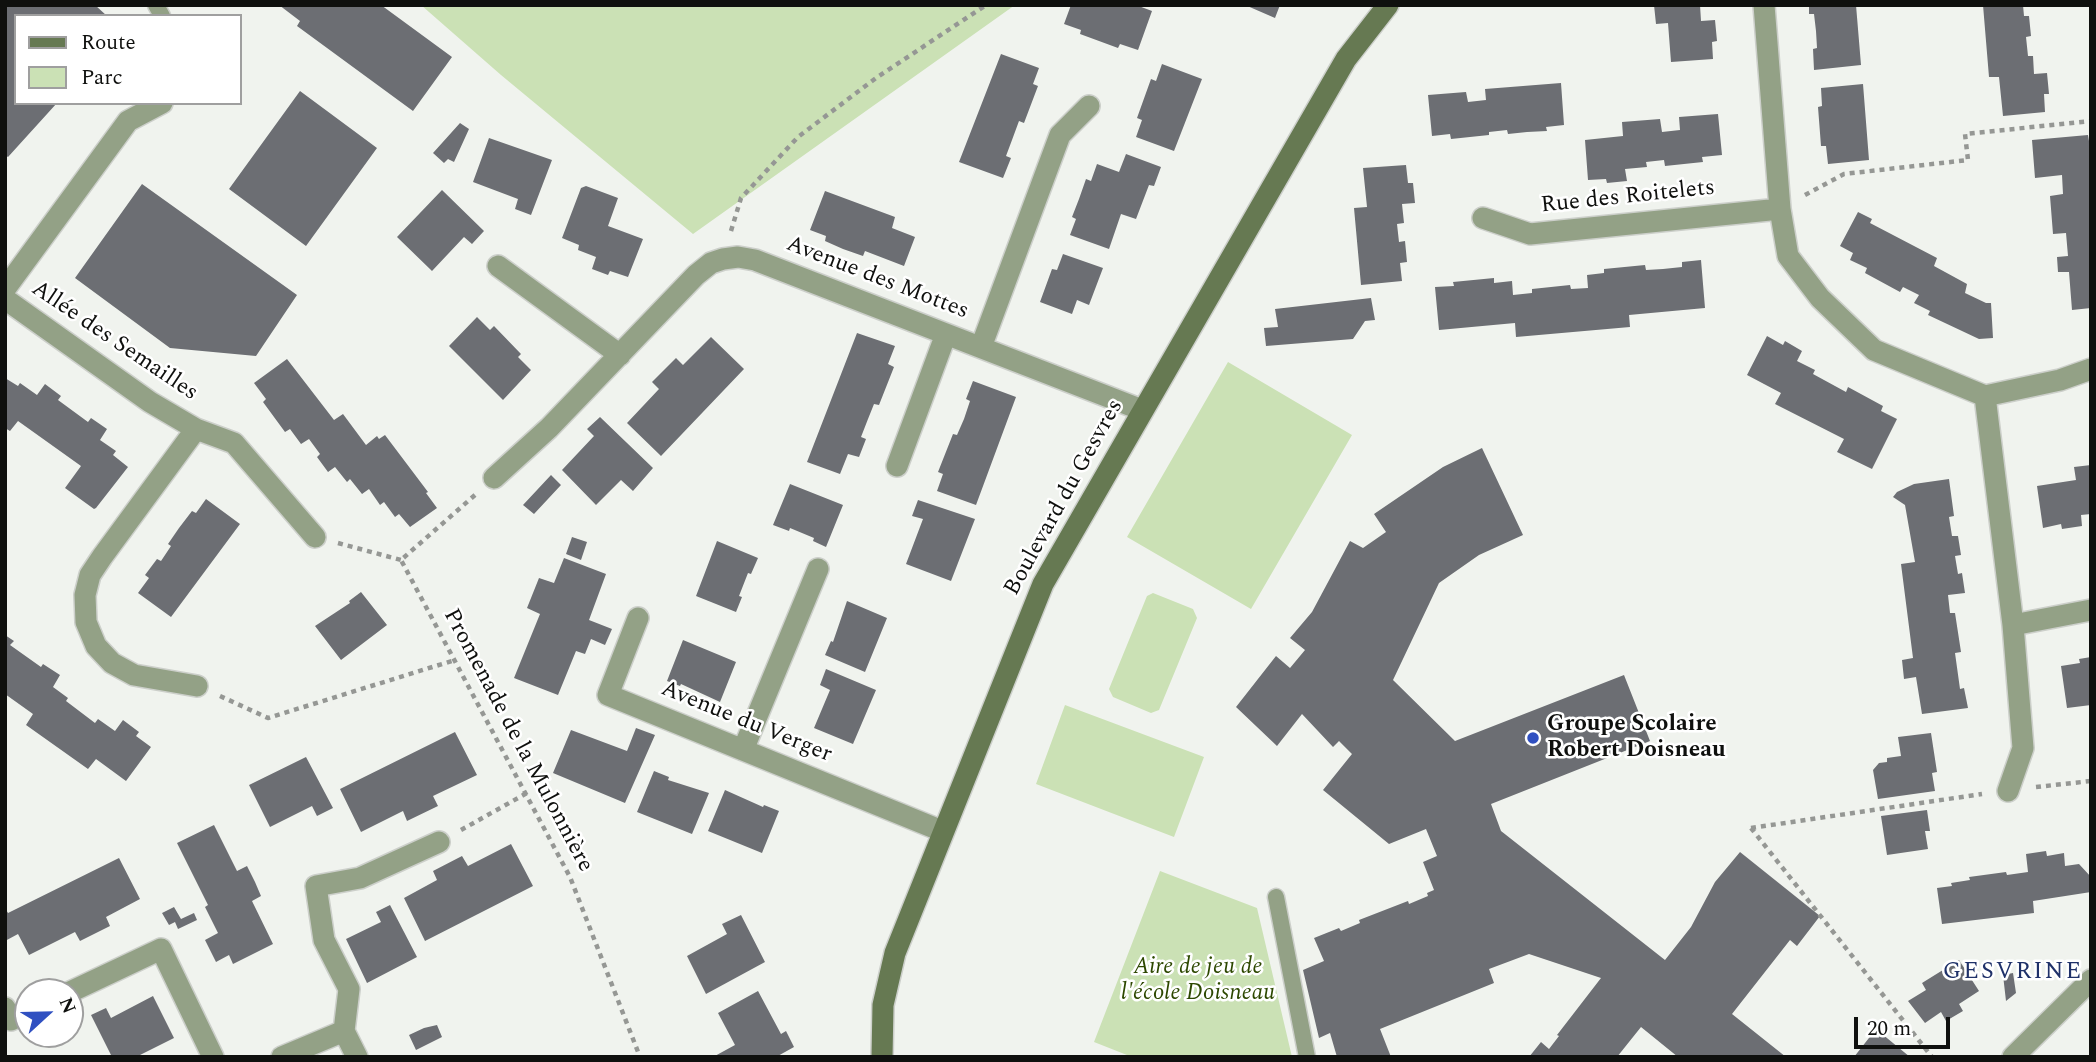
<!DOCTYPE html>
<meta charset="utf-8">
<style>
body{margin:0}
#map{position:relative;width:2096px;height:1062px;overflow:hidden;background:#f0f3ee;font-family:Spectral,serif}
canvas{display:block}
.frame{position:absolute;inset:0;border:7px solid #0f100e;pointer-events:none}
.legend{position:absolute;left:14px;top:14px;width:228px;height:91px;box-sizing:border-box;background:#fff;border:2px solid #9f9f9f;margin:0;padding:9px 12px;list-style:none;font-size:21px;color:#0f100e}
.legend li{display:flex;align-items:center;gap:14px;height:35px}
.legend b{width:35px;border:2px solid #9f9f9f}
.north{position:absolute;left:14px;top:978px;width:70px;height:70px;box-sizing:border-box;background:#fff;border:2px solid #9f9f9f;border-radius:50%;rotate:68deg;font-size:19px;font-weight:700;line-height:28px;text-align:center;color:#0f100e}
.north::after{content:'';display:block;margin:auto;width:24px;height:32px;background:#3050c1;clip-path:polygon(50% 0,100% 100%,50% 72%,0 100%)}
.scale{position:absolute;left:1854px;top:1017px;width:96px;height:32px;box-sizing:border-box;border:4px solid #0f100e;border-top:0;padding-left:9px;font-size:21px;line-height:24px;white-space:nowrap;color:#0f100e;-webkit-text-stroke:5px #fff;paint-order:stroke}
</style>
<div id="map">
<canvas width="2096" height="1062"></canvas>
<div class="frame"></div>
<ul class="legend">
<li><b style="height:9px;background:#667952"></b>Route</li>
<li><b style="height:19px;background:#cbe1b5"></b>Parc</li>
</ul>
<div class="north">N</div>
<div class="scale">20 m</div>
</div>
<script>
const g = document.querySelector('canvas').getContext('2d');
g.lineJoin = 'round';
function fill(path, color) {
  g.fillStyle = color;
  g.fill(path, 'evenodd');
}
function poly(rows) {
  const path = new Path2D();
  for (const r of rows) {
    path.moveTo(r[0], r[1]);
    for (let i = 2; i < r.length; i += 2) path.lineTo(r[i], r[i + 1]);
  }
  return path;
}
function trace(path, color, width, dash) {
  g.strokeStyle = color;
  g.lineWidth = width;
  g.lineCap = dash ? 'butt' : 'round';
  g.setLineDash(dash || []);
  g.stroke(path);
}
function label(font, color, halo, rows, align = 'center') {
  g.font = font + ' Spectral,serif';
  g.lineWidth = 5;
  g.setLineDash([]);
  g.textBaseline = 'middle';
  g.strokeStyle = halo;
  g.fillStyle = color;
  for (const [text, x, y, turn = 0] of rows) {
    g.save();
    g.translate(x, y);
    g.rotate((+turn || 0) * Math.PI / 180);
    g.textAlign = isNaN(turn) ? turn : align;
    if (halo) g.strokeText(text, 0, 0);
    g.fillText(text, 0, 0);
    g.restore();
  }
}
const green = poly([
 [421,5,1015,5,693,234,501,75],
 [1228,362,1352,435,1251,609,1127,537],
 [1153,593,1193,609,1197,618,1159,710,1151,713,1113,697,1109,689,1147,596],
 [1065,705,1204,757,1174,837,1036,784],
 [1160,871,1257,908,1292,1057,1132,1057,1094,1042]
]);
const building = poly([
 [5,5,95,5,107,16,16,16,16,103,57,103,8,157,5,155],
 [279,5,381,5,452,57,413,111,297,26,300,21],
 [1071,5,1136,5,1152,11,1138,50,1120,44,1118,48,1080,34,1081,30,1064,24],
 [1245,5,1280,5,1275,18],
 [1654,5,1700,5,1701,21,1715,20,1717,41,1712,42,1713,59,1671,62,1668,23,1656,24],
 [1809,5,1856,5,1861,65,1814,70,1813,49,1817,48,1816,31,1814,14,1809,14],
 [1983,5,2023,5,2024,16,2029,16,2031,36,2026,37,2028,56,2033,56,2034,74,2047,73,2049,94,2044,94,2045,112,2003,116,1999,77,1989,77],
 [1001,54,1039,68,1033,84,1038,86,1024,123,1019,121,1012,140,1006,156,1011,158,1003,178,959,162],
 [1162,64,1202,79,1174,151,1136,137,1142,120,1137,118,1151,79,1156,81],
 [1561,83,1564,125,1546,127,1547,131,1527,132,1508,134,1507,130,1489,132,1489,135,1451,139,1450,134,1432,136,1428,95,1466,92,1468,102,1486,100,1485,89],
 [1863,84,1869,160,1828,164,1826,146,1821,146,1818,107,1822,106,1821,88],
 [300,91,377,148,306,246,229,189],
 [1718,114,1722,155,1702,157,1703,162,1665,166,1664,160,1646,162,1647,167,1625,169,1627,181,1607,183,1606,179,1588,180,1585,140,1623,136,1622,122,1660,119,1662,132,1680,130,1679,117],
 [460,123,469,129,454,162,448,159,444,163,433,153],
 [2088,135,2091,153,2091,308,2072,310,2069,272,2058,272,2057,257,2068,256,2066,233,2053,234,2050,196,2063,194,2062,175,2035,178,2032,140],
 [489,138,552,160,531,215,515,209,518,199,473,182],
 [1126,154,1161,167,1154,186,1149,185,1136,219,1121,214,1109,249,1070,235,1076,219,1072,217,1079,199,1086,179,1091,181,1097,164,1119,172],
 [1406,165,1408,183,1413,183,1415,203,1402,204,1404,223,1397,224,1399,242,1405,241,1407,262,1400,263,1402,281,1361,285,1354,208,1367,207,1363,168],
 [142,184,297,295,256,356,170,348,75,278],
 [586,186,618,198,608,226,643,239,628,277,610,271,608,275,592,269,596,257,578,250,579,245,562,238,581,188],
 [442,190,484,231,472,244,464,237,432,271,397,237],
 [825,191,895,217,892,228,915,237,904,266,865,251,863,256,843,249,825,241,826,236,810,230],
 [1858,212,1872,219,1870,223,1937,258,1934,266,1967,284,1965,293,1986,303,1991,303,1993,338,1979,339,1928,315,1930,311,1914,303,1919,295,1903,287,1900,292,1865,273,1867,268,1850,260,1853,253,1840,246],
 [1063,254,1103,268,1089,305,1077,300,1072,314,1040,302,1052,269,1057,270],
 [1701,260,1705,308,1629,315,1630,327,1516,337,1515,323,1439,330,1435,287,1454,286,1453,282,1494,278,1494,283,1512,281,1513,295,1532,293,1532,289,1570,285,1571,289,1588,288,1587,275,1604,273,1604,269,1645,265,1646,270,1663,269,1682,267,1682,262],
 [1371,298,1375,320,1365,321,1353,339,1266,346,1264,328,1278,327,1275,309],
 [477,317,490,330,494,326,521,354,518,357,531,370,503,400,449,346],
 [857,333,895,346,888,364,894,367,879,405,874,404,868,419,861,437,866,439,859,457,848,454,840,474,807,462],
 [1767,336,1783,345,1785,341,1802,351,1797,361,1815,370,1813,374,1846,392,1848,387,1883,406,1881,411,1897,419,1872,469,1837,452,1844,439,1775,404,1781,393,1747,375],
 [711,337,744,369,661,456,627,423,659,389,652,382,676,358,683,365],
 [287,359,334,420,343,414,366,445,377,436,379,439,385,435,428,492,426,493,437,508,410,527,399,514,395,517,384,502,380,505,369,489,362,494,350,479,347,482,335,467,328,472,317,457,320,454,309,439,301,444,290,429,285,432,263,402,266,399,254,383],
 [5,378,18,386,20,383,37,395,45,384,61,396,58,400,88,422,91,418,107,429,100,440,116,451,113,455,128,467,96,508,94,509,65,488,81,466,18,421,10,431,5,428],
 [973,381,1016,397,976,505,937,491,943,474,938,472,953,434,957,435,964,419,970,401,966,399],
 [600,417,653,468,633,491,621,480,596,505,562,470,594,436,587,429],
 [1482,448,1523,535,1479,555,1439,583,1393,680,1455,741,1624,675,1650,741,1491,804,1501,831,1665,960,1691,927,1715,882,1740,852,1820,916,1797,946,1790,940,1732,1014,1786,1057,1678,1057,1641,1027,1617,1057,1529,1057,1541,1042,1549,1049,1559,1036,1557,1035,1601,978,1529,954,1489,969,1494,983,1380,1029,1391,1057,1337,1057,1330,1033,1319,1038,1303,970,1324,961,1314,938,1339,928,1341,931,1360,923,1359,920,1408,901,1409,904,1428,896,1427,893,1434,890,1423,862,1437,856,1426,829,1389,844,1323,790,1352,754,1339,741,1333,747,1302,714,1277,746,1236,707,1276,656,1290,668,1305,650,1290,638,1312,612,1350,541,1363,548,1386,532,1374,514,1443,467],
 [2091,465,2091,514,2081,515,2082,526,2062,529,2061,524,2043,528,2037,486,2076,480,2074,467],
 [551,475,561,485,534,514,523,505],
 [1949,479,1954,516,1949,517,1952,536,1958,536,1961,555,1955,556,1958,574,1962,573,1965,593,1948,595,1950,613,1955,613,1961,652,1955,653,1960,689,1964,688,1968,708,1922,714,1916,677,1904,679,1902,660,1913,658,1901,564,1915,562,1905,505,1893,497,1897,492,1914,484],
 [790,484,843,505,826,547,813,541,814,538,790,528,789,531,773,525],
 [206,499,240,524,171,617,138,593,149,578,145,575,157,559,161,561,171,546,168,544,179,528,192,511,196,513],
 [918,500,975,519,951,581,906,564,923,519,912,516],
 [572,537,587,542,581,560,566,554],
 [717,541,758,558,751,574,748,573,739,596,742,597,736,612,696,596],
 [564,558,606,574,589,620,612,629,605,645,591,639,585,654,576,651,558,695,514,678,540,614,527,608,539,578,554,583],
 [361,592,387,625,341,660,315,626,350,603,349,601],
 [847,601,887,618,865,672,825,655,831,641,833,642],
 [5,635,14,641,10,645,41,667,43,664,60,675,53,687,68,698,66,701,95,723,98,719,115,731,123,720,139,732,136,736,151,747,126,781,96,759,88,769,26,725,33,714,5,694],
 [683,640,736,662,720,702,681,684,680,686,667,681],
 [2091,657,2091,705,2067,708,2061,666,2080,663,2079,659],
 [826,669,876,690,853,744,814,728,830,690,820,685],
 [636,728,655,735,625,803,553,773,571,730,627,751],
 [455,732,477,775,433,796,438,806,407,821,403,811,361,832,340,789],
 [1931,733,1937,772,1932,773,1935,791,1878,799,1873,770,1879,763,1887,762,1887,758,1901,756,1898,737],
 [306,757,333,808,317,816,312,806,270,827,249,785],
 [654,771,669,777,668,780,709,793,692,834,637,812],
 [725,790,763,807,764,805,779,811,762,853,708,831],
 [1927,810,1930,831,1925,831,1928,849,1887,855,1881,816],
 [214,825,237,871,247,866,255,882,261,896,252,901,273,944,233,964,229,955,216,962,205,940,218,933,205,907,208,905,177,843],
 [511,844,533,886,425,941,404,898,437,880,433,871,462,856,468,866],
 [2046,851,2047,856,2064,853,2065,866,2079,864,2091,877,2091,892,2033,901,2034,913,1942,924,1937,888,1952,886,1951,883,1970,880,1969,877,2006,872,2007,875,2028,872,2026,854],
 [119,858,140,899,106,917,110,926,80,941,75,932,29,955,18,934,5,941,5,908,8,913],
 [390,905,417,957,367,983,346,939,381,922,376,912],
 [174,907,181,919,194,913,197,920,178,929,175,922,169,925,162,913],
 [741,915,765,962,706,994,687,956,727,934,722,924],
 [1959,960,1979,991,1959,1004,1963,1011,1946,1021,1941,1012,1925,1023,1908,1001,1926,990,1922,983],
 [2013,973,2016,993,2006,1001,2003,975],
 [758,991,781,1034,786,1031,794,1047,776,1057,713,1057,735,1045,718,1013],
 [153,996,174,1038,136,1057,112,1057,91,1015,106,1008,111,1018],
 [437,1025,442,1037,416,1050,409,1035,424,1028],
 [1876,1029,1910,1057,1854,1057]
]);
const path = poly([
 [1805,195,1844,174,1968,160,1965,134,2091,121],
 [731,231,741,198,798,137,876,78,986,5],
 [475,495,401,560,570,877,640,1057],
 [338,543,401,560],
 [220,696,268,718,455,660],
 [2036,787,2091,781],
 [1751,828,1982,794],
 [1751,828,1932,1057],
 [461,830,527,793]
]);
const lane = poly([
 [156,5,162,16],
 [1276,897,1307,1057]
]);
const street = poly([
 [1764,5,1780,209,1788,256,1820,298,1874,350,1985,396,2060,380,2091,369],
 [1483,218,1530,234,1780,209],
 [498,266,620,355],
 [5,289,128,121,162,103],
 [5,299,150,402,196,429,234,443,315,537],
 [981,347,1060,135,1089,106],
 [1985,396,2013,625,2023,748,2008,791],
 [196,429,102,557,90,575,85,595,86,622,96,646,112,663,134,675,197,686],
 [897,466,946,334],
 [494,478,549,428,696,275,711,263,723,259,738,257,755,260,1142,410],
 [638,618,608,695,942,831],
 [2013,625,2091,610],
 [743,750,818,569],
 [70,992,161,949,213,1057],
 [5,1008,11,1020,28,1012],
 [344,1031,349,989,324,940,316,886,360,878,439,842],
 [344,1031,357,1057],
 [282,1057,344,1031],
 [2013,1057,2091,980]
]);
const secondary = poly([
 [882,1057,883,1005,895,953,1043,584,1346,59,1388,5]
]);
const markers = [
 [1533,738,7,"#3050c1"]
];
const streetNames = [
 ["Rue des Roitelets",1628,198,-6],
 ["Avenue des Mottes",877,279,21],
 ["Allée des Semailles",114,342,34],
 ["Boulevard du Gesvres",1065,498,-61],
 ["Avenue du Verger",746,723,22],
 ["Promenade de la Mulonnière",517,741,62]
];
const poiNames = [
 ["Groupe Scolaire",1547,725],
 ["Robert Doisneau",1547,751]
];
const parkNames = [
 ["Aire de jeu de",1198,968],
 ["l'école Doisneau",1198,994]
];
const neighbourhoodNames = [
 ["GESVRINE",2013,973]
];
fill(green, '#cbe1b5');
fill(building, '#6c6e73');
trace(lane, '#cccfca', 19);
trace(street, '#cccfca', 24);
trace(secondary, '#cccfca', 24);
trace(path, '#959794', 4.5, [5, 5]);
trace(lane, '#93a186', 16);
trace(street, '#93a186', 21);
trace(secondary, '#667952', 21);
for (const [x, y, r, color] of markers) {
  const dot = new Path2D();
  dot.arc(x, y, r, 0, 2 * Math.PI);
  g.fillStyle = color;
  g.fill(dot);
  trace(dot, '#fff', 2.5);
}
label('23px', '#0f100e', '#fff', streetNames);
label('bold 23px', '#0f100e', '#fff', poiNames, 'left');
label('italic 23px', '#2d4800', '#fff', parkNames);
g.letterSpacing = '2px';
label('24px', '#1f3169', '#fff', neighbourhoodNames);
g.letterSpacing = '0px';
</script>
